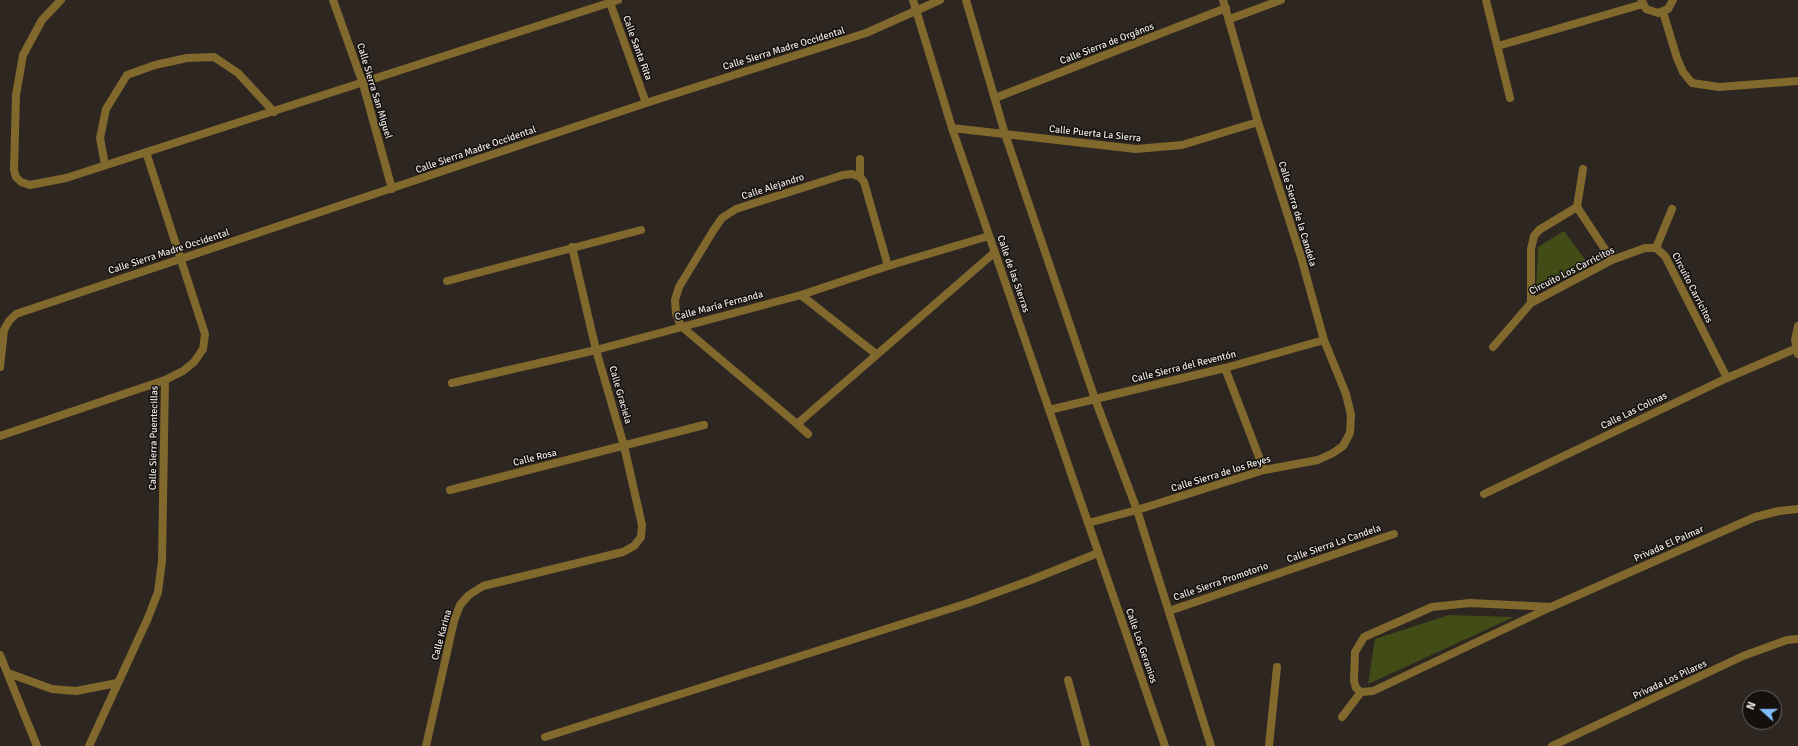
<!DOCTYPE html>
<meta charset="utf-8">
<style>
body{margin:0}
#map{position:relative;width:1798px;height:746px;overflow:hidden;background:#2e2621;font-family:Signika,sans-serif}
canvas{display:block}
.north{position:absolute;left:1742px;top:690px;width:40px;height:40px;box-sizing:border-box;background:#13100d;border:1px solid #6a6663;border-radius:50%;rotate:291deg;font-size:11px;font-weight:700;line-height:16px;text-align:center;color:#ece6e3}
.north::after{content:'';display:block;margin:auto;width:14px;height:18px;background:#80bdfa;clip-path:polygon(50% 0,100% 100%,50% 72%,0 100%)}
</style>
<div id="map">
<canvas width="1798" height="746"></canvas>
<div class="north">N</div>
</div>
<script>
const g = document.querySelector('canvas').getContext('2d');
g.lineJoin = 'round';
function fill(path, color) {
  g.fillStyle = color;
  g.fill(path, 'evenodd');
}
function poly(rows) {
  const path = new Path2D();
  for (const r of rows) {
    path.moveTo(r[0], r[1]);
    for (let i = 2; i < r.length; i += 2) path.lineTo(r[i], r[i + 1]);
  }
  return path;
}
function trace(path, color, width, dash) {
  g.strokeStyle = color;
  g.lineWidth = width;
  g.lineCap = dash ? 'butt' : 'round';
  g.setLineDash(dash || []);
  g.stroke(path);
}
function label(font, color, halo, rows, align = 'center') {
  g.font = font + ' Signika,sans-serif';
  g.lineWidth = 3;
  g.setLineDash([]);
  g.textBaseline = 'middle';
  g.strokeStyle = halo;
  g.fillStyle = color;
  for (const [text, x, y, turn = 0] of rows) {
    g.save();
    g.translate(x, y);
    g.rotate((+turn || 0) * Math.PI / 180);
    g.textAlign = isNaN(turn) ? turn : align;
    if (halo) g.strokeText(text, 0, 0);
    g.fillText(text, 0, 0);
    g.restore();
  }
}
const green = poly([
 [1564,231,1589,265,1536,292,1538,247],
 [1449,615,1514,617,1368,684,1375,639]
]);
const street = poly([
 [61,0,42,20,23,55,16,95,14,170,16,177,21,182,30,185,66,178,618,0],
 [333,0,363,84,392,189],
 [609,0,646,103],
 [913,0,952,128,1165,746],
 [966,0,1005,134,1095,399,1137,510,1211,746],
 [1486,0,1510,98],
 [1642,1,1646,9,1658,13,1668,9,1673,0],
 [1663,12,1677,58,1683,72,1692,83,1719,87,1798,81],
 [1230,19,1281,0],
 [1498,46,1643,4],
 [995,98,1226,8],
 [952,128,1136,149,1182,145,1258,122],
 [105,165,100,138,106,109,127,75,155,65,187,58,214,57,238,73,274,112],
 [1583,169,1577,207,1612,260],
 [860,177,860,159],
 [1656,248,1665,256,1727,378],
 [1656,248,1672,209],
 [888,266,864,182,860,177,852,174,843,175,736,209,722,218,713,231,679,287,675,300,676,314,681,326,797,424,995,252],
 [447,281,641,230],
 [801,295,876,354],
 [1531,303,1531,249,1534,236,1539,230,1577,207],
 [1798,326,1795,340,1798,354],
 [1493,347,1531,303,1612,260,1645,248,1656,248],
 [0,367,4,330,9,321,16,314,646,103,866,33,940,0],
 [1225,368,1264,470],
 [452,383,596,350,801,295,888,266,989,236],
 [1049,410,1225,368,1324,340],
 [797,424,808,434],
 [0,436,165,380,183,371,194,362,203,349,205,334,146,152],
 [450,490,704,425],
 [1484,494,1727,378,1795,349],
 [1088,523,1137,510,1264,470,1318,460,1333,453,1343,446,1350,433,1351,415,1346,394,1324,340,1301,257,1258,122,1223,0],
 [1551,607,1470,603,1432,607,1364,637,1355,652,1354,681,1356,688,1361,692,1373,691,1551,607,1755,517,1779,511,1798,509],
 [1169,611,1394,534],
 [0,655,37,746],
 [8,673,52,689,76,691,117,683],
 [1068,680,1086,746],
 [1342,717,1361,692],
 [545,737,968,603,1031,580,1098,553],
 [89,746,148,618,158,592,162,561,165,380],
 [426,746,454,621,460,605,469,595,483,586,623,552,634,546,641,537,642,525,624,446,596,350,572,247],
 [1269,746,1277,667],
 [1552,746,1743,656,1787,640,1798,639]
]);
const streetNames = [
 ["Calle Sierra de Orgános",1107,44,-21],
 ["Calle Santa Rita",637,48,70],
 ["Calle Sierra Madre Occidental",784,49,-17],
 ["Calle Sierra San Miguel",374,91,73],
 ["Calle Puerta La Sierra",1095,134,6],
 ["Calle Sierra Madre Occidental",476,150,-19],
 ["Calle Alejandro",773,187,-18],
 ["Calle Sierra de la Candela",1297,214,73],
 ["Calle Sierra Madre Occidental",169,252,-18],
 ["Circuito Los Carricitos",1572,271,-27],
 ["Calle de las Sierras",1013,274,71],
 ["Circuito Carricitos",1692,288,63],
 ["Calle María Fernanda",719,306,-15],
 ["Calle Sierra del Reventón",1184,367,-14],
 ["Calle Graciela",620,395,74],
 ["Calle Las Colinas",1634,411,-26],
 ["Calle Sierra Puentecillas",154,438,-89],
 ["Calle Rosa",535,458,-14],
 ["Calle Sierra de los Reyes",1221,474,-17],
 ["Calle Sierra La Candela",1334,544,-19],
 ["Privada El Palmar",1669,544,-24],
 ["Calle Sierra Promotorio",1221,582,-19],
 ["Calle Karina",442,635,-75],
 ["Calle Los Geranios",1141,646,71],
 ["Privada Los Pilares",1670,680,-25]
];
fill(green, '#414c17');
trace(street, '#81692d', 8);
label('10px', '#ece6e3', '#13100d', streetNames);
</script>
